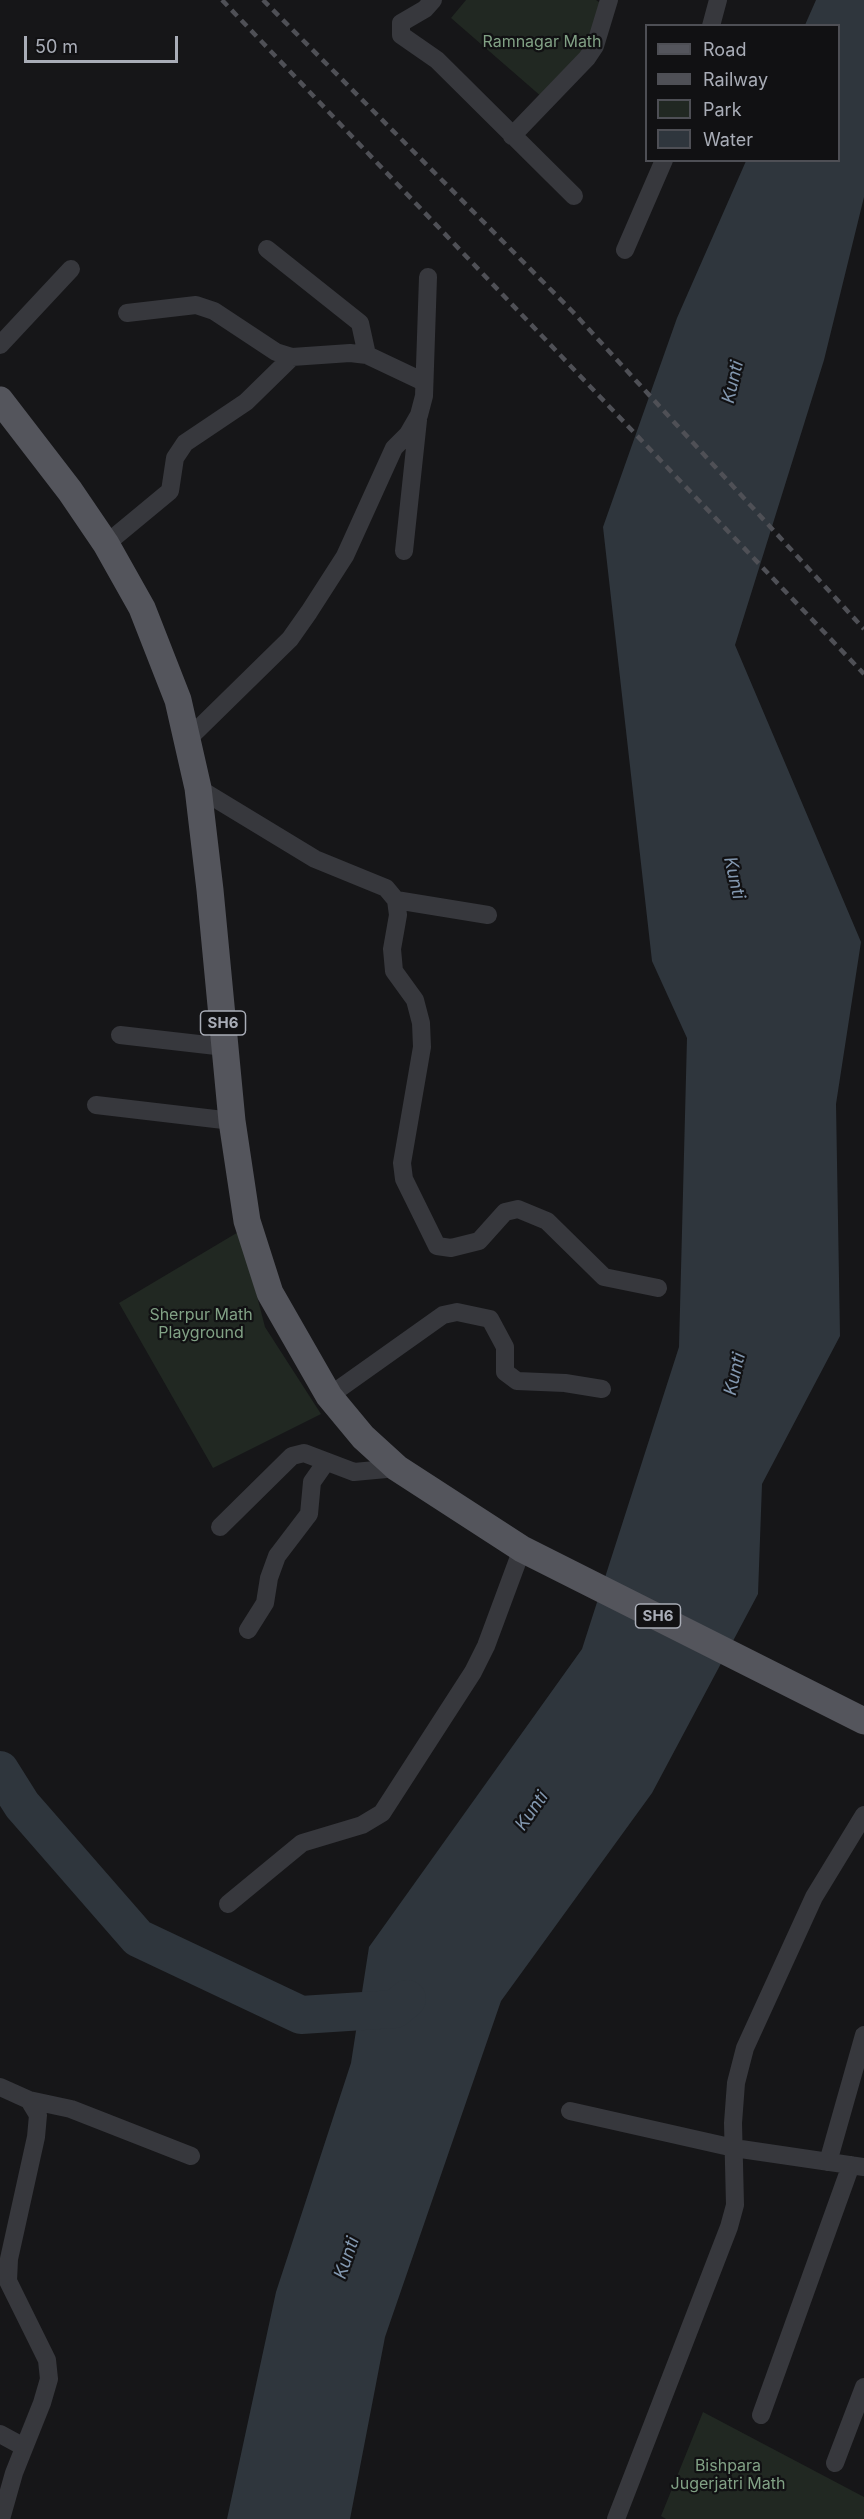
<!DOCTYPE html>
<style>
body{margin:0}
#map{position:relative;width:864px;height:2519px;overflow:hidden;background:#161618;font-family:Inter,sans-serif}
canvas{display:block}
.legend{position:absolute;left:645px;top:24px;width:195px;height:138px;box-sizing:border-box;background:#111113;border:2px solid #4e4f55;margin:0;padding:8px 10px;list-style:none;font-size:18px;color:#a9adb7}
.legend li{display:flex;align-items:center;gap:12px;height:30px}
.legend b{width:30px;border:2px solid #4e4f55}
.scale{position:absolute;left:24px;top:36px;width:154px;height:27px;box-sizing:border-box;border:3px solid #a9adb7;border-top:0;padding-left:8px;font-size:18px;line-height:21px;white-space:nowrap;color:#a9adb7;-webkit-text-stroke:4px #111113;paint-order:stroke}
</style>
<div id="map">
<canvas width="864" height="2519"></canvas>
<ul class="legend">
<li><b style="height:8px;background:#54555c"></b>Road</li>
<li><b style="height:8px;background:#4f5056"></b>Railway</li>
<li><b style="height:16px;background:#212822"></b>Park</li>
<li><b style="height:16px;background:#2f363d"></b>Water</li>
</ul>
<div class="scale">50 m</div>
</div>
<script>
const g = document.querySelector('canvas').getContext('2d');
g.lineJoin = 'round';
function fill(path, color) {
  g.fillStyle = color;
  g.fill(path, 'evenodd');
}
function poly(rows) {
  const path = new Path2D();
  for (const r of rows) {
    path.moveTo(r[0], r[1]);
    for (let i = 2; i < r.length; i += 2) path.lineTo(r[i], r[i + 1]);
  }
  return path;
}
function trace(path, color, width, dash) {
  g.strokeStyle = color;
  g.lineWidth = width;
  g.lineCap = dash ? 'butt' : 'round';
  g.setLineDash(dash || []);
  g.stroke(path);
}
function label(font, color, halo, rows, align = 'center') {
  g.font = font + ' Inter,sans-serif';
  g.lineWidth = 4.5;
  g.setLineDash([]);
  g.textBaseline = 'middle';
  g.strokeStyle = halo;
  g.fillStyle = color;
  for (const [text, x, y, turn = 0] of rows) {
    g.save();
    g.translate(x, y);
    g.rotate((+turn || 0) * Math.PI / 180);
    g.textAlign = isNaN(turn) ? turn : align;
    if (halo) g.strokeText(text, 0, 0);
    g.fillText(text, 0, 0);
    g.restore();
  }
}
const green = poly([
 [466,0,596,0,612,11,550,104,451,18],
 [240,1231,265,1327,321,1414,213,1468,119,1303],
 [703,2412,864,2497,864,2519,666,2519,661,2516]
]);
const water = poly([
 [816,0,864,0,864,197,824,360,735,645,861,942,836,1104,840,1336,762,1484,758,1594,652,1793,501,2001,385,2337,350,2519,227,2519,276,2292,351,2063,369,1947,582,1649,679,1347,687,1038,652,961,603,527,677,318,746,161,838,160,838,26,805,25]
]);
const river = poly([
 [0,1770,22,1805,138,1938,301,2015,395,2009,407,1999]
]);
const street = poly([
 [433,0,425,9,401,23,401,35,437,60,574,196],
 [711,26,718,0],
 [512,136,587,58,595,46,609,0],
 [267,249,360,323,367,355],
 [625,250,664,160],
 [127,313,196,305,214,311,276,352,292,357,350,353,367,355,424,382],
 [0,345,71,269],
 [106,544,170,491,175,458,185,443,246,402,292,357],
 [404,551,418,420],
 [188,739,290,639,309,612,345,556,394,448,408,434,419,415,424,396,428,277],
 [198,788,315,859,386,888,396,900,398,915,392,949,394,971,415,1000,421,1023,422,1047,402,1163,404,1179,437,1246,451,1248,479,1241,505,1212,518,1209,547,1221,604,1277,658,1288],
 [396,900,488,915],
 [120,1035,225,1047],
 [96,1105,232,1121],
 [329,1396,443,1315,457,1312,490,1319,505,1347,505,1372,517,1381,565,1383,602,1389],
 [220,1527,292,1456,304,1453,354,1472,397,1468],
 [248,1630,265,1603,269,1578,277,1556,309,1514,312,1482,326,1462],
 [228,1904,302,1843,362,1825,382,1813,473,1672,486,1646,522,1549],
 [0,2087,29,2100,38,2115,36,2137,9,2259,8,2281,47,2360,49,2379,42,2403,14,2473,1,2519],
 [29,2100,71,2109,191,2156],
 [570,2111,734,2148,864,2167],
 [828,2162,864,2035],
 [761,2415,851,2165],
 [0,2434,24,2447],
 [835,2463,864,2387],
 [616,2519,729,2227,735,2205,733,2123,736,2083,745,2048,814,1897,864,1815]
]);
const primary = poly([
 [0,400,70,491,106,544,142,608,178,700,198,788,210,890,232,1121,247,1221,270,1293,329,1396,363,1437,397,1468,522,1549,864,1721]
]);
const rail = poly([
 [222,0,864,674],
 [263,0,573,312,864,629]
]);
const shields = [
 [223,1023,45],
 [658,1616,45]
];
const shieldNames = [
 ["SH6",223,1023],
 ["SH6",658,1616]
];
const parkNames = [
 ["Ramnagar Math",542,42],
 ["Sherpur Math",201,1315],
 ["Playground",201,1333],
 ["Bishpara",728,2466],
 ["Jugerjatri Math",728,2484]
];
const waterNames = [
 ["Kunti",733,382,-77],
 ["Kunti",734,878,77],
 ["Kunti",735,1374,-77],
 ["Kunti",532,1811,-55],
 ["Kunti",347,2258,-71]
];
fill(green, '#212822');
fill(water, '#2f363d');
trace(river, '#2f363d', 38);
trace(street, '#37383d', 18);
trace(primary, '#54555c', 27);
trace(rail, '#4f5056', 4.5, [8, 6]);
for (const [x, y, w] of shields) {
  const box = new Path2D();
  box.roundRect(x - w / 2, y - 12, w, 24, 4.5);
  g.fillStyle = '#111113';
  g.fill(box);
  trace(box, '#a9adb7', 1.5);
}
label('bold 15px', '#a9adb7', null, shieldNames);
label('16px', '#81a185', '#111113', parkNames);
label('italic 18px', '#8398b0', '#111113', waterNames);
</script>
